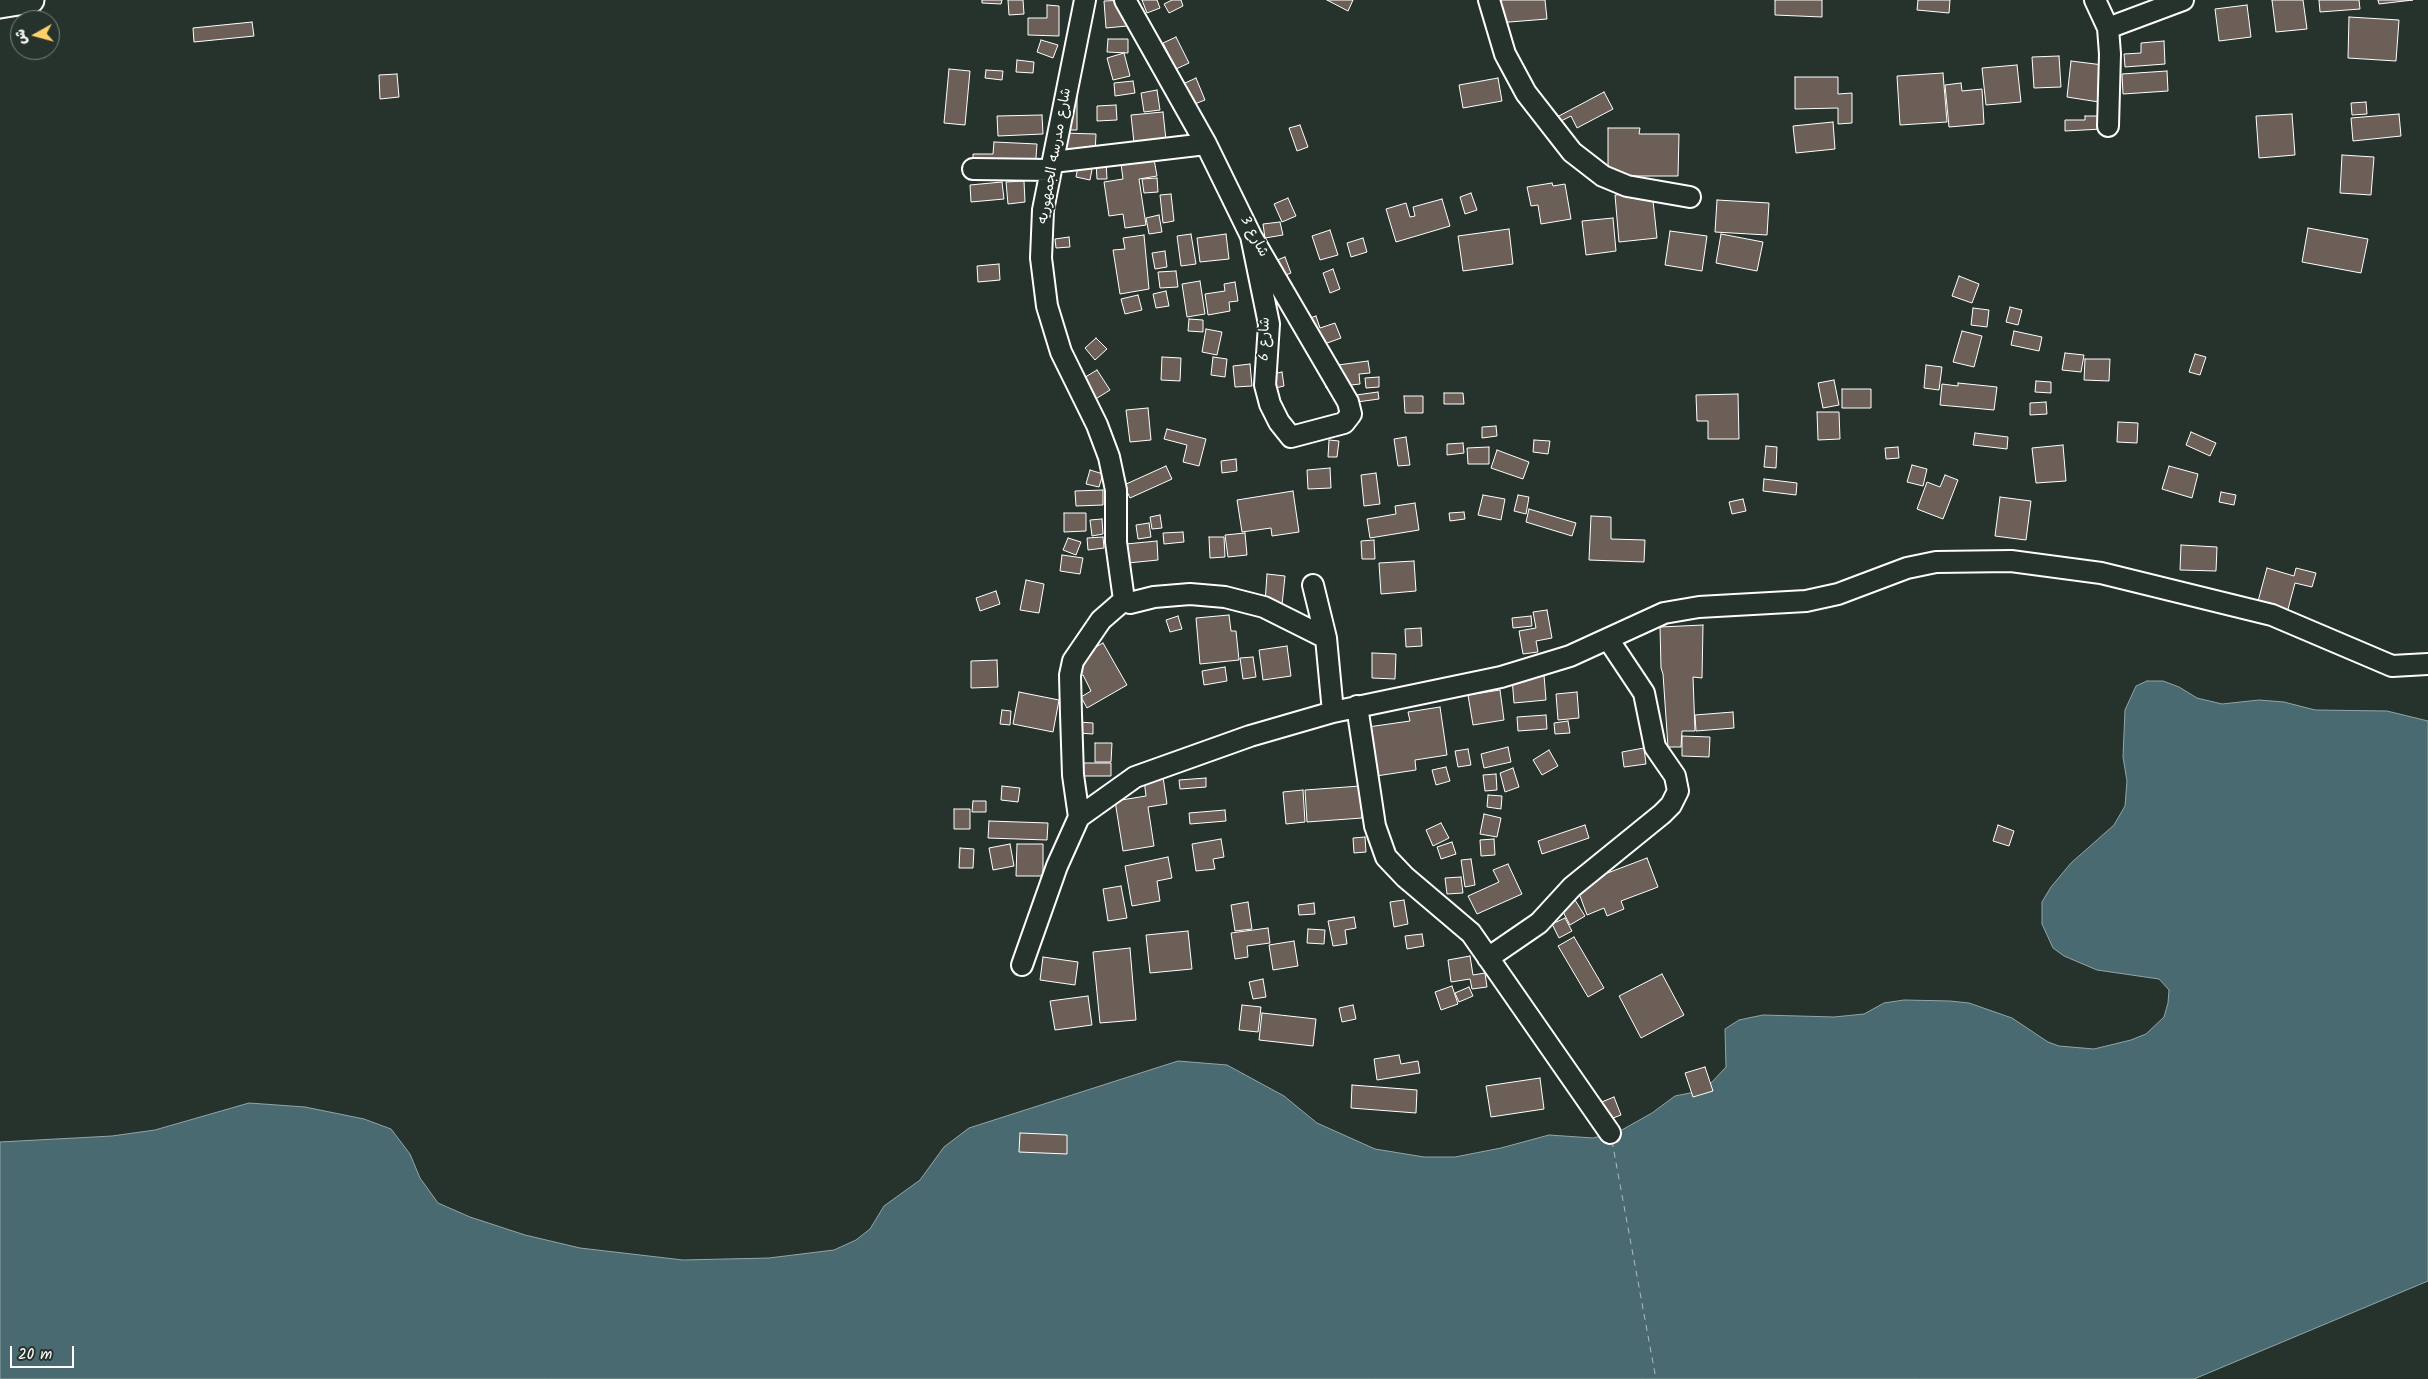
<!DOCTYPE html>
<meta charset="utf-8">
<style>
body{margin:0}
#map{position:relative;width:2428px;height:1379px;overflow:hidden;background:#26332d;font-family:Kalam,"Playpen Sans Arabic",sans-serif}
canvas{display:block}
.north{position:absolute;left:10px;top:10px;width:50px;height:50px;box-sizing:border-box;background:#26332d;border:1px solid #7d8581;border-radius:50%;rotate:263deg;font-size:14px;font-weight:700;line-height:20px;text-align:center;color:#fff}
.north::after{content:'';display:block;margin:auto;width:18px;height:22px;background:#ffd166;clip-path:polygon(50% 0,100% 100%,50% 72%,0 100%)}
.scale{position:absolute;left:10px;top:1346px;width:64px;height:22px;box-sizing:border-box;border:2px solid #fff;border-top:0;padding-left:6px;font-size:15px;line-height:18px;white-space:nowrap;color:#fff;-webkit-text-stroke:4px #26332d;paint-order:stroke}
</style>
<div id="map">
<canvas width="2428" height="1379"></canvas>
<div class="north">ش</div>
<div class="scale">20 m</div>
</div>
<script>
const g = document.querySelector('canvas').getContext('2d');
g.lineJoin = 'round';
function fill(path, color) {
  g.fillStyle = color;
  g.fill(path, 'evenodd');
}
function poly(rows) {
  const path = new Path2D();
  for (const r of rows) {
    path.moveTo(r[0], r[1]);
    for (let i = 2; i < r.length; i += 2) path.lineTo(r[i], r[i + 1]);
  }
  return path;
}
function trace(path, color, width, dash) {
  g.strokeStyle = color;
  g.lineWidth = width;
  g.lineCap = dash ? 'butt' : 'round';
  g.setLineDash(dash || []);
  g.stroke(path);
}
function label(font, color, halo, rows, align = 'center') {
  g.font = font + ' Kalam,"Playpen Sans Arabic",sans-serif';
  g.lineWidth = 4;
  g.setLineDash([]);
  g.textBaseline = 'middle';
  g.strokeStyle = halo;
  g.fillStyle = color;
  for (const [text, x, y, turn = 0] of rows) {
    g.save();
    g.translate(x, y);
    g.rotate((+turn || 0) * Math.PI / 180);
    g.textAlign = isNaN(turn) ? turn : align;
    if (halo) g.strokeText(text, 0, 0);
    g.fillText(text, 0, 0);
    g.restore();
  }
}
const water = poly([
 [2147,681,2163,681,2179,687,2197,698,2222,704,2259,700,2284,702,2315,710,2387,711,2428,721,2428,1281,2194,1379,0,1379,0,1142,112,1136,155,1130,249,1103,305,1107,364,1119,391,1129,410,1154,420,1178,438,1203,470,1217,525,1235,580,1248,683,1260,769,1258,834,1250,856,1240,870,1229,884,1206,920,1180,944,1147,969,1128,1178,1061,1227,1065,1284,1096,1317,1123,1375,1149,1424,1157,1455,1157,1501,1148,1549,1135,1593,1138,1620,1131,1652,1113,1675,1096,1695,1092,1712,1082,1726,1067,1725,1029,1739,1020,1763,1015,1834,1017,1864,1014,1884,1003,1904,1000,1950,1001,1969,1003,2012,1018,2048,1042,2059,1046,2094,1049,2131,1040,2146,1034,2164,1017,2168,1003,2169,990,2159,979,2097,970,2064,956,2053,948,2042,924,2042,902,2051,887,2071,863,2114,825,2125,806,2127,781,2123,757,2125,710,2136,686,2147,681]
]);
const ferry = poly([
 [1612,1141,1656,1379]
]);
const building = poly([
 [982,0,1002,0,1001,4,982,3,982,0],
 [1008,0,1023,0,1024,14,1009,15,1008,0],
 [1125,0,1127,26,1106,28,1104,1,1125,0],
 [1142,0,1157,0,1160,8,1147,13,1142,0],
 [1172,0,1181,0,1183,6,1169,13,1164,4,1172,0],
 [1327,0,1353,0,1348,11,1327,0],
 [1495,0,1545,0,1547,19,1497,23,1495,0],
 [1775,0,1822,0,1822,17,1775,15,1775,0],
 [1918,0,1950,0,1949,13,1917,10,1918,0],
 [2272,0,2303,0,2307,29,2276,32,2272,0],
 [2319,0,2359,0,2360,9,2320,12,2319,0],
 [2378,0,2413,0,2379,4,2378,0],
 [1047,5,1059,6,1059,36,1028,35,1028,18,1047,18,1047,5],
 [2247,5,2251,37,2219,41,2215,9,2247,5],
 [2349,17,2399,20,2396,61,2348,58,2349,17],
 [252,22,254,36,194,42,193,28,252,22],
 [1176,37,1189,63,1176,69,1163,43,1176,37],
 [1108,39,1128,39,1128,53,1107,52,1108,39],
 [1041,40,1058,45,1053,58,1037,52,1041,40],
 [2164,41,2165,64,2125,67,2124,54,2141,53,2141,43,2164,41],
 [1124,53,1130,76,1113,80,1107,58,1124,53],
 [2059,56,2061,87,2034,88,2032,57,2059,56],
 [1017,60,1034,62,1033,73,1016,72,1017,60],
 [2071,61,2103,65,2099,102,2067,97,2071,61],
 [2017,65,2021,102,1986,105,1982,68,2017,65],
 [949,69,970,71,965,125,944,123,949,69],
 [986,70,1003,71,1002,80,985,78,986,70],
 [2167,71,2168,91,2123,94,2122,74,2167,71],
 [1943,73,1947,122,1900,125,1897,76,1943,73],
 [397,74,399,97,380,99,379,75,397,74],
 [1795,77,1838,77,1838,94,1852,93,1852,123,1838,124,1838,108,1795,109,1795,77],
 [1196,78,1205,100,1192,105,1183,84,1196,78],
 [1498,78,1502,101,1463,108,1459,85,1498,78],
 [1133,81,1135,93,1115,96,1114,83,1133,81],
 [1961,83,1962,91,1982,89,1984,124,1949,127,1945,85,1961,83],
 [1157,90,1160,110,1144,112,1141,93,1157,90],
 [1604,92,1613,109,1577,128,1571,116,1559,122,1557,117,1604,92],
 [1065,97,1077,97,1077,130,1064,130,1065,97],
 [2366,102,2367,114,2352,115,2351,103,2366,102],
 [1116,105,1117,120,1097,121,1097,106,1116,105],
 [1163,112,1166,140,1134,143,1131,115,1163,112],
 [2292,114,2295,155,2259,158,2256,116,2292,114],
 [2399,114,2401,136,2353,141,2351,118,2399,114],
 [1042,115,1043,134,998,136,997,116,1042,115],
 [2085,116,2101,116,2102,129,2065,131,2065,120,2085,120,2085,116],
 [1833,122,1835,149,1796,153,1793,126,1833,122],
 [1300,125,1308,147,1297,151,1289,128,1300,125],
 [1608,128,1640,128,1639,134,1679,134,1678,176,1608,176,1608,128],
 [1063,133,1096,134,1095,154,1062,153,1063,133],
 [994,142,1037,144,1035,171,973,171,973,154,993,154,994,142],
 [2342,155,2374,157,2371,195,2340,193,2342,155],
 [1154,159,1157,176,1139,179,1146,225,1125,228,1123,214,1109,216,1104,182,1123,179,1121,164,1154,159],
 [1079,161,1093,164,1090,180,1076,177,1079,161],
 [1106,161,1107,179,1097,179,1096,162,1106,161],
 [1157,178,1158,192,1144,193,1142,179,1157,178],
 [1024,181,1025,202,1008,204,1006,182,1024,181],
 [1002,182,1004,199,971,202,970,185,1002,182],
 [1552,183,1553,186,1565,184,1571,219,1541,224,1538,205,1531,206,1527,187,1552,183],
 [1652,191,1657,238,1619,242,1615,195,1652,191],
 [1471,193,1477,210,1465,214,1460,197,1471,193],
 [1171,194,1174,221,1163,223,1160,195,1171,194],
 [1288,198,1296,216,1282,222,1274,204,1288,198],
 [1442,199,1450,226,1396,242,1386,209,1406,203,1410,217,1415,216,1413,207,1442,199],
 [1717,200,1769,203,1767,235,1715,232,1717,200],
 [1159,215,1162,232,1149,234,1146,218,1159,215],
 [1613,218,1616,251,1586,255,1582,221,1613,218],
 [1280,222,1283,235,1265,238,1263,224,1280,222],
 [2308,228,2368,239,2361,273,2302,262,2308,228],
 [1509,229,1513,264,1463,271,1458,236,1509,229],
 [1330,230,1338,255,1320,260,1312,236,1330,230],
 [1670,231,1707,236,1702,271,1665,265,1670,231],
 [1191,234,1196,264,1181,266,1177,236,1191,234],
 [1226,234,1229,259,1200,262,1197,238,1226,234],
 [1721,234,1763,242,1757,271,1716,263,1721,234],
 [1144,235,1149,289,1120,294,1113,250,1125,249,1123,238,1144,235],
 [1069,237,1070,247,1056,248,1055,239,1069,237],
 [1363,238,1367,252,1351,257,1347,243,1363,238],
 [1165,251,1167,267,1155,269,1152,253,1165,251],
 [1285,257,1291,273,1278,278,1272,262,1285,257],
 [999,264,1000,280,978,282,977,266,999,264],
 [1333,269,1340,289,1330,293,1323,273,1333,269],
 [1176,271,1178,287,1160,288,1158,272,1176,271],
 [1959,276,1979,284,1972,303,1952,296,1959,276],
 [1200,281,1205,314,1187,317,1182,284,1200,281],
 [1235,282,1238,301,1229,302,1230,311,1208,315,1205,294,1225,291,1224,284,1235,282],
 [1166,291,1169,306,1156,308,1153,294,1166,291],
 [1138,295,1142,310,1125,314,1121,299,1138,295],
 [2010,307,2022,310,2018,325,2006,322,2010,307],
 [1973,308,1989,310,1987,327,1971,325,1973,308],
 [1316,316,1320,328,1335,323,1341,338,1308,350,1298,322,1316,316],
 [1189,319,1203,320,1203,332,1188,331,1189,319],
 [1206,329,1222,332,1217,355,1202,352,1206,329],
 [1962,331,1982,336,1974,367,1953,362,1962,331],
 [2014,331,2042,337,2039,351,2011,345,2014,331],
 [1096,338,1107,349,1095,360,1085,348,1096,338],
 [2065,353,2084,355,2081,372,2062,370,2065,353],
 [2195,354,2206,357,2200,375,2189,372,2195,354],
 [1162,357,1181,358,1180,381,1161,380,1162,357],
 [1213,357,1227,359,1225,377,1211,375,1213,357],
 [2085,359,2110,359,2109,381,2084,380,2085,359],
 [1368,361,1370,373,1359,374,1360,384,1326,388,1323,367,1368,361],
 [1250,364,1252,386,1235,387,1233,366,1250,364],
 [1926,365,1942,367,1939,390,1924,388,1926,365],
 [1097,370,1110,390,1094,400,1082,379,1097,370],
 [1282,372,1284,386,1271,389,1268,375,1282,372],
 [1379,377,1379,387,1366,388,1365,378,1379,377],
 [1834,380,1839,405,1823,408,1818,383,1834,380],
 [2036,381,2051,382,2051,393,2035,392,2036,381],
 [1958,383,1997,387,1994,410,1940,405,1942,384,1958,386,1958,383],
 [1842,389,1871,389,1871,408,1842,408,1842,389],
 [1378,392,1379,399,1357,402,1356,395,1378,392],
 [1444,393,1463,393,1464,404,1444,404,1444,393],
 [1738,394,1739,439,1708,439,1708,421,1697,421,1696,395,1738,394],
 [1404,396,1423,396,1423,413,1405,413,1404,396],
 [2046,402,2047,414,2030,415,2030,403,2046,402],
 [1148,408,1151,440,1130,442,1126,410,1148,408],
 [1817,412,1839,412,1840,439,1818,440,1817,412],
 [2118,422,2138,423,2137,443,2117,442,2118,422],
 [1496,426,1497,436,1482,438,1482,427,1496,426],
 [1167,429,1206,439,1199,466,1183,462,1187,445,1164,439,1167,429],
 [2191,432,2216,443,2210,456,2186,445,2191,432],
 [1975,433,2008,437,2007,449,1973,445,1975,433],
 [1406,437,1410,465,1398,466,1394,439,1406,437],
 [1329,440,1339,441,1337,457,1328,457,1329,440],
 [1534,440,1550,441,1548,454,1533,452,1534,440],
 [1463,443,1464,453,1447,455,1447,444,1463,443],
 [2063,445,2066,481,2036,483,2032,448,2063,445],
 [1766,446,1777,447,1776,468,1764,467,1766,446],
 [1489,447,1489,464,1468,464,1467,448,1489,447],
 [1898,447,1899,458,1886,459,1885,448,1898,447],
 [1497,450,1529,462,1523,479,1491,468,1497,450],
 [1236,459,1237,471,1222,473,1221,461,1236,459],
 [1912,465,1927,469,1923,486,1907,482,1912,465],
 [1166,466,1172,479,1130,498,1124,485,1166,466],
 [2169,466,2198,474,2192,498,2162,489,2169,466],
 [1330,468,1331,488,1308,489,1307,470,1330,468],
 [1090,470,1103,474,1099,487,1086,484,1090,470],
 [1376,473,1380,504,1364,506,1361,475,1376,473],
 [1945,475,1958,480,1943,519,1917,509,1927,482,1940,487,1945,475],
 [1764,479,1797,483,1796,495,1763,491,1764,479],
 [1103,490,1103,505,1076,506,1075,491,1103,490],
 [1293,491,1299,532,1272,536,1271,528,1242,532,1237,500,1293,491],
 [2221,492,2236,495,2234,505,2219,502,2221,492],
 [1483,495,1505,499,1501,520,1478,515,1483,495],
 [1518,495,1529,497,1526,514,1514,511,1518,495],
 [2000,497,2031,501,2026,540,1995,536,2000,497],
 [1743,499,1746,511,1732,514,1729,502,1743,499],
 [1415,503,1419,530,1370,538,1367,519,1396,514,1395,506,1415,503],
 [1529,509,1576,523,1572,536,1526,522,1529,509],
 [1464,512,1465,519,1450,521,1449,513,1464,512],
 [1064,513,1086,513,1086,531,1064,532,1064,513],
 [1160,515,1162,528,1152,529,1150,517,1160,515],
 [1591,516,1611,517,1611,539,1645,540,1644,562,1589,560,1591,516],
 [1102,519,1103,534,1092,536,1090,520,1102,519],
 [1149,523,1151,537,1138,539,1136,525,1149,523],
 [1183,532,1184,542,1164,544,1163,533,1183,532],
 [1245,533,1247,555,1228,557,1225,535,1245,533],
 [1103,537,1104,548,1088,550,1087,538,1103,537],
 [1209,537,1224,537,1225,557,1210,558,1209,537],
 [1068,538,1081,542,1076,555,1063,550,1068,538],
 [1374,540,1375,559,1362,559,1361,541,1374,540],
 [1157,541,1158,560,1128,563,1126,544,1157,541],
 [2181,545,2217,547,2216,571,2180,570,2181,545],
 [1062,555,1083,558,1080,574,1060,571,1062,555],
 [1414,561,1416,591,1381,594,1379,563,1414,561],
 [2267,568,2294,576,2296,568,2316,573,2312,587,2295,583,2287,613,2257,605,2267,568],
 [1267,574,1285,576,1282,605,1265,603,1267,574],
 [1026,580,1044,584,1039,613,1020,610,1026,580],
 [996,591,1000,604,980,611,976,598,996,591],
 [1547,610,1552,638,1536,641,1538,652,1523,654,1519,631,1536,628,1533,612,1547,610],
 [1229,615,1231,631,1236,631,1239,660,1200,664,1196,618,1229,615],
 [1178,616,1182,629,1170,632,1166,620,1178,616],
 [1531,616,1532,626,1513,628,1512,618,1531,616],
 [1703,625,1702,678,1693,677,1695,731,1682,731,1681,747,1668,747,1663,674,1661,668,1660,627,1703,625],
 [1421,628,1422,646,1406,647,1405,629,1421,628],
 [1103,643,1127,685,1087,708,1081,697,1091,691,1083,675,1077,678,1068,662,1103,643],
 [1287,646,1291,676,1263,680,1259,650,1287,646],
 [1372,653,1396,654,1395,679,1372,678,1372,653],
 [1253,657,1256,677,1243,679,1240,658,1253,657],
 [997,660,998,687,971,688,971,661,997,660],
 [1225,667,1227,681,1204,685,1202,671,1225,667],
 [1544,675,1546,700,1514,703,1512,678,1544,675],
 [1500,690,1504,720,1473,725,1468,695,1500,690],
 [1019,692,1059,700,1053,732,1013,724,1019,692],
 [1577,692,1579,718,1558,720,1556,694,1577,692],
 [1440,707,1447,755,1415,760,1416,770,1376,776,1368,727,1410,721,1408,712,1440,707],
 [1002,710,1011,711,1010,725,1000,724,1002,710],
 [1733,712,1734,728,1696,731,1695,715,1733,712],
 [1546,715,1547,729,1518,731,1517,717,1546,715],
 [1568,721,1570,733,1555,734,1554,723,1568,721],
 [1079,722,1093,723,1093,734,1078,733,1079,722],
 [1682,736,1710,737,1709,757,1682,756,1682,736],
 [1095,743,1112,743,1111,762,1095,762,1095,743],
 [1508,747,1511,762,1484,768,1481,754,1508,747],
 [1644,748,1646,764,1624,767,1622,752,1644,748],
 [1468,749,1471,765,1458,767,1455,751,1468,749],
 [1549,750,1558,766,1542,775,1533,760,1549,750],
 [1079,763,1111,763,1111,776,1079,776,1079,763],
 [1446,767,1450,781,1436,785,1432,770,1446,767],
 [1513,768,1519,787,1505,792,1500,773,1513,768],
 [1496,774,1497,790,1485,791,1483,775,1496,774],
 [1163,777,1167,804,1148,807,1154,846,1123,851,1115,801,1146,796,1144,780,1163,777],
 [1206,778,1206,787,1180,789,1179,780,1206,778],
 [1002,786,1020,788,1018,802,1001,800,1002,786],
 [1360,786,1362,818,1307,822,1305,790,1360,786],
 [1303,790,1305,822,1286,824,1283,792,1303,790],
 [1488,795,1502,796,1501,809,1487,807,1488,795],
 [973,801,986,801,986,812,972,812,973,801],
 [954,809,970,809,970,829,954,829,954,809],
 [1225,810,1226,821,1190,824,1189,813,1225,810],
 [1484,814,1501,818,1497,837,1480,834,1484,814],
 [989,821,1048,823,1047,840,988,838,989,821],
 [1441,823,1449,838,1433,846,1426,830,1441,823],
 [1585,825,1589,838,1542,854,1538,841,1585,825],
 [1998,825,2014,831,2009,846,1993,841,1998,825],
 [1365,837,1366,852,1354,853,1353,838,1365,837],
 [1221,839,1224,857,1213,859,1215,869,1196,871,1192,844,1221,839],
 [1494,839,1495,855,1481,856,1480,840,1494,839],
 [1452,842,1456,854,1441,859,1437,847,1452,842],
 [1010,844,1014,866,993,870,989,848,1010,844],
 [1017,844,1043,844,1043,876,1016,876,1017,844],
 [960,848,974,849,973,868,959,868,960,848],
 [1168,857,1172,878,1157,881,1160,901,1132,906,1125,866,1168,857],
 [1647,858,1658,887,1621,901,1624,909,1607,916,1604,908,1587,915,1576,885,1647,858],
 [1471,859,1475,885,1465,887,1461,860,1471,859],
 [1508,864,1522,894,1477,914,1468,896,1499,882,1493,870,1508,864],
 [1461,877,1463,893,1447,894,1445,878,1461,877],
 [1121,886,1127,918,1108,921,1103,889,1121,886],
 [1404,900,1408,924,1394,927,1390,902,1404,900],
 [1575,900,1585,916,1570,925,1561,908,1575,900],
 [1248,902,1252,929,1235,931,1231,905,1248,902],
 [1314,903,1315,914,1299,915,1298,905,1314,903],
 [1354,917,1356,928,1345,930,1347,944,1333,946,1328,921,1354,917],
 [1565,918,1572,931,1559,938,1552,924,1565,918],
 [1268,928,1270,943,1247,946,1248,957,1235,959,1231,933,1268,928],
 [1308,929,1325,930,1324,944,1307,943,1308,929],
 [1188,931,1192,969,1150,973,1146,935,1188,931],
 [1422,934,1424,946,1407,949,1405,936,1422,934],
 [1574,937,1604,988,1588,997,1558,946,1574,937],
 [1294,941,1298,966,1273,970,1269,945,1294,941],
 [1130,948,1136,1020,1100,1023,1093,952,1130,948],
 [1470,956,1473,975,1485,973,1487,987,1472,989,1470,979,1451,982,1448,960,1470,956],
 [1043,957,1078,962,1075,985,1040,980,1043,957],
 [1662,974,1684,1015,1641,1038,1619,996,1662,974],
 [1263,979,1266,997,1253,999,1249,982,1263,979],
 [1452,986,1458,1004,1441,1010,1435,992,1452,986],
 [1469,987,1473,996,1459,1002,1455,993,1469,987],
 [1088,996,1092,1025,1055,1030,1050,1001,1088,996],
 [1242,1005,1261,1007,1258,1032,1239,1030,1242,1005],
 [1353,1005,1356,1019,1342,1022,1339,1008,1353,1005],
 [1262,1013,1316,1019,1313,1046,1259,1040,1262,1013],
 [1399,1055,1401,1064,1418,1061,1420,1073,1377,1080,1374,1059,1399,1055],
 [1705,1067,1713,1091,1693,1097,1685,1073,1705,1067],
 [1540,1078,1544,1109,1491,1117,1486,1086,1540,1078],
 [1352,1085,1417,1090,1416,1113,1351,1108,1352,1085],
 [1614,1097,1621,1115,1594,1125,1587,1108,1614,1097],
 [1020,1133,1067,1135,1067,1154,1019,1152,1020,1133]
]);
const minor = poly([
 [1085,0,1043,210,1041,258,1047,306,1061,352,1097,425,1109,457,1116,490,1116,542,1124,600],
 [1125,0,1206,144,1251,236,1348,402,1351,414,1344,423,1291,437,1279,422,1270,404,1265,385,1269,324,1251,236],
 [1489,0,1505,54,1526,93,1572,152,1603,176,1627,186,1690,197],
 [2095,0,2108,28,2110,54,2108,126],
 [2108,28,2183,0],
 [1053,162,1206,144],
 [973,169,1051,170],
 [1313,585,1326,638,1333,712],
 [1124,600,1130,603,1154,597,1190,594,1225,597,1264,607,1326,638],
 [1357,706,1375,826,1386,857,1405,877,1471,933,1610,1133],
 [1079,817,1073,775,1071,714,1070,675,1073,661,1101,620,1124,600],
 [1488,958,1539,923,1572,887,1662,814,1671,805,1678,791,1675,776,1655,747,1644,693,1608,639],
 [1022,965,1057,866,1079,817,1135,777,1250,736,1333,712,1501,677,1570,656,1664,613,1699,607,1806,601,1838,594,1907,568,1936,562,2011,561,2101,573,2272,615,2392,666,2428,664]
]);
const tertiary = poly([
 [0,5,31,0]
]);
const streetNames = [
 ["شارع مدرسه الجمهوريه",1056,156,-80],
 ["شارع 3",1253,237,62],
 ["شارع 6",1266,339,-89]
];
fill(water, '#496a70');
trace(water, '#92a6a9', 1);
trace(ferry, '#adbcbf', 1, [6, 5]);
fill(building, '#6b5f57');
trace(building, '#fff', 1);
trace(minor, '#fff', 24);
trace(tertiary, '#fff', 29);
trace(minor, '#26332d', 20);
trace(tertiary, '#26332d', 25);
label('14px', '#fff', '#26332d', streetNames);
</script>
